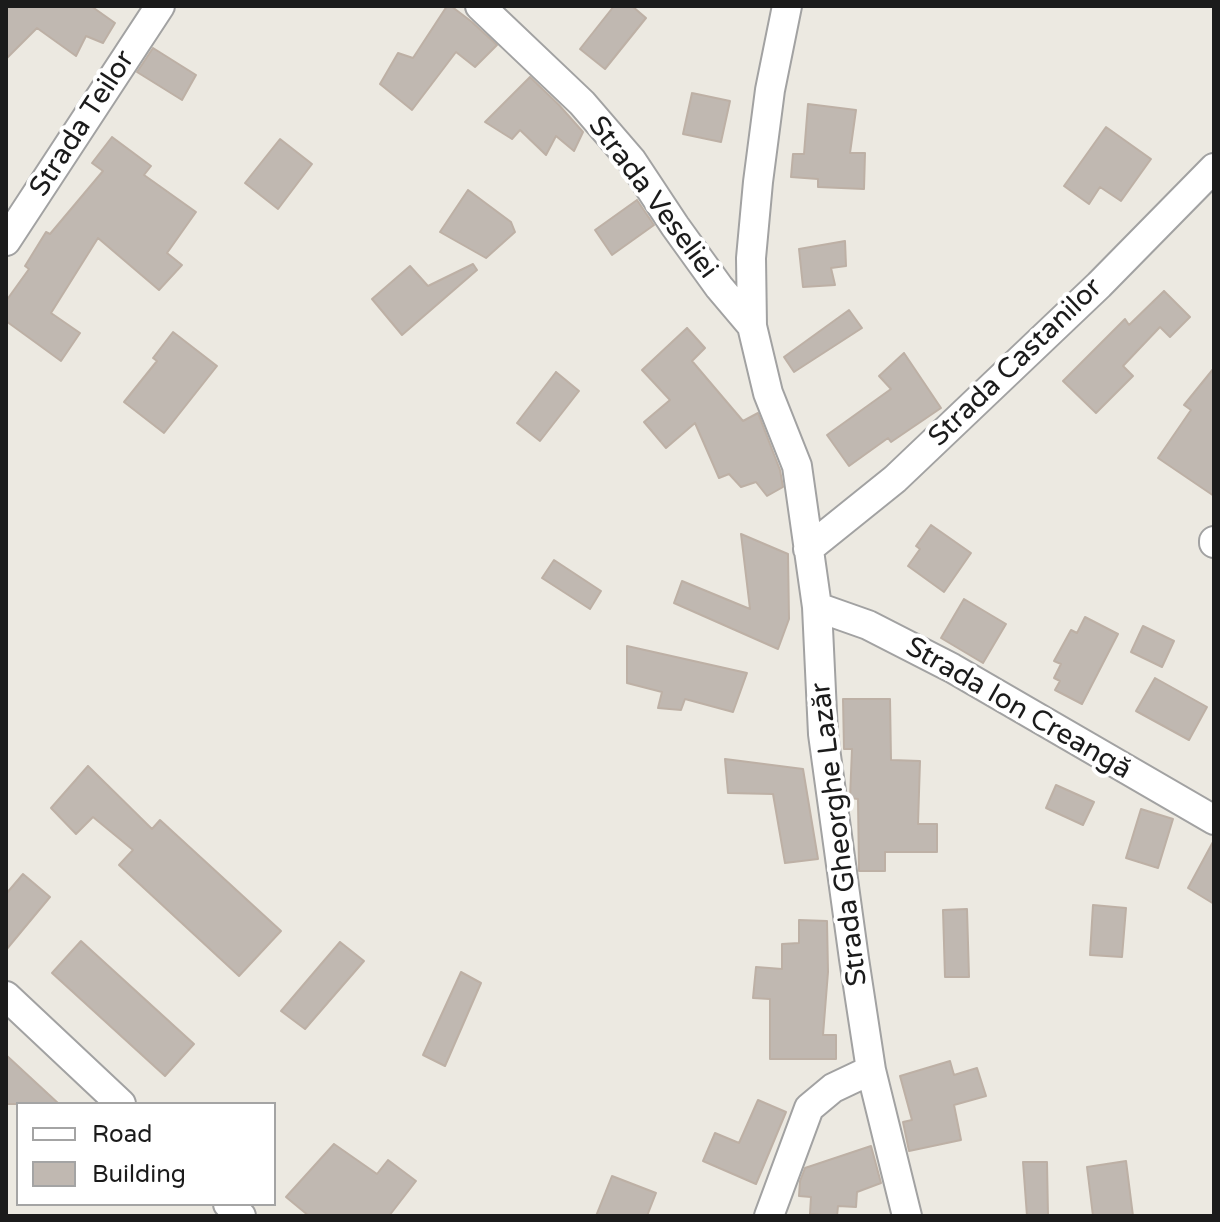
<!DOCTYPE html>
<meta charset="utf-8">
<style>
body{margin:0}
#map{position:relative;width:1220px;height:1222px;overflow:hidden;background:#ece9e1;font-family:"Varela Round",sans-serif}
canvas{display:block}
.frame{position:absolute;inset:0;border:8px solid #1b1b1b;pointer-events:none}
.legend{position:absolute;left:16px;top:1102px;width:260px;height:104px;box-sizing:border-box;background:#fff;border:2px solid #a4a4a4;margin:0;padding:10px 14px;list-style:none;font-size:24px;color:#1b1b1b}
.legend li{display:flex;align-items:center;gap:16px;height:40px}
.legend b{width:40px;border:2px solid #a4a4a4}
</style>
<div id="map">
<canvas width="1220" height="1222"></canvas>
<div class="frame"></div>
<ul class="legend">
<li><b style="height:10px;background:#fff"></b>Road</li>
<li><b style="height:22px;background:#c0b8b1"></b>Building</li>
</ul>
</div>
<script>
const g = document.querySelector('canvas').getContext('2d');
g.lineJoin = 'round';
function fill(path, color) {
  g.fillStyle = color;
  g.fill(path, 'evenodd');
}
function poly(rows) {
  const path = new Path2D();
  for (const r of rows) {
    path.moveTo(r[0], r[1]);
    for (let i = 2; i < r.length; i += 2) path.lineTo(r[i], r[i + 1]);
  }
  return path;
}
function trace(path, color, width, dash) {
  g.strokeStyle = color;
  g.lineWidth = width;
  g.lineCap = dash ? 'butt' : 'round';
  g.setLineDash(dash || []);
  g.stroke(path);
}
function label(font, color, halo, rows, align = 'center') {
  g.font = font + ' "Varela Round",sans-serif';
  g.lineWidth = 8;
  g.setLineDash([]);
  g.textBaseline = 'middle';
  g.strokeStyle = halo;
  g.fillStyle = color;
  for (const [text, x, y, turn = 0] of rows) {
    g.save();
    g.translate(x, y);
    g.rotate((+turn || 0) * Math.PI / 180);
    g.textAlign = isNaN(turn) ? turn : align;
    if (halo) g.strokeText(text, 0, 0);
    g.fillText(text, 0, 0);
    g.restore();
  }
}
const building = poly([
 [6,6,91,6,115,23,103,43,86,36,76,56,37,28,6,59,6,6],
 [447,6,451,6,472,22,497,45,475,67,456,52,412,110,380,84,398,53,413,58,447,6],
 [614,6,632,6,646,18,605,69,580,49,614,6],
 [153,48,196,75,182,100,137,72,153,48],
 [530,77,559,105,583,132,574,151,556,136,546,155,520,130,512,139,485,122,530,77],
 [692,93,730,101,721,142,683,134,692,93],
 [808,104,856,110,850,153,865,153,864,189,818,187,818,179,791,177,793,154,804,154,808,104],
 [1106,127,1151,159,1121,201,1100,187,1089,204,1064,186,1106,127],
 [112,137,151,166,144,175,196,212,167,253,182,265,159,290,98,238,51,313,80,333,61,361,6,321,6,301,29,269,25,266,46,232,50,234,103,171,92,163,112,137],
 [280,139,312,164,278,209,245,183,280,139],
 [468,190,511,222,515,232,486,258,440,232,468,190],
 [637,200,654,225,612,255,595,230,637,200],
 [845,241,846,266,831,268,835,285,803,287,799,249,845,241],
 [473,264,477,270,402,335,372,299,410,266,428,286,473,264],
 [1164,291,1190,317,1170,337,1160,327,1123,366,1133,376,1096,413,1063,381,1125,319,1129,325,1164,291],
 [849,310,862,328,794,372,784,357,849,310],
 [687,328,705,348,692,361,743,421,758,413,780,470,783,487,767,496,756,482,741,487,729,474,719,478,695,423,666,448,644,422,670,400,642,370,687,328],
 [173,332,217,366,164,433,124,402,157,361,153,358,173,332],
 [904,353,941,408,891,442,888,438,849,466,827,435,891,389,879,376,904,353],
 [1214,368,1214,496,1158,458,1191,410,1184,405,1214,368],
 [556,372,579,391,540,441,517,423,556,372],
 [931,525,971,553,944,592,908,566,920,549,916,546,931,525],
 [741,534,788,554,789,619,778,649,674,603,682,581,750,609,741,534],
 [554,560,601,591,590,609,542,578,554,560],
 [964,599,1006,624,983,663,941,638,964,599],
 [1085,617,1118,634,1082,704,1055,690,1060,681,1054,678,1061,664,1054,661,1071,630,1077,633,1085,617],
 [1143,626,1174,641,1162,667,1131,652,1143,626],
 [627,646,747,673,733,712,685,699,681,710,658,708,662,692,627,683,627,646],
 [1155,678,1207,707,1189,740,1136,711,1155,678],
 [843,699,890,699,891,760,920,761,918,824,937,824,937,852,885,852,885,871,859,871,858,799,850,798,852,749,844,749,843,699],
 [725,759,803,769,818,859,785,863,773,794,728,793,725,759],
 [88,766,152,829,160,820,281,931,239,976,119,865,133,850,93,817,76,834,51,808,88,766],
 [1056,785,1094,802,1083,825,1046,808,1056,785],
 [1141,809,1173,819,1158,868,1126,858,1141,809],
 [1214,840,1214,904,1188,888,1214,840],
 [23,874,50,897,6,950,6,894,23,874],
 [1093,905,1126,908,1122,957,1090,955,1093,905],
 [967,909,969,977,945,977,943,910,967,909],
 [799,920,827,921,828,972,823,1035,836,1035,836,1059,770,1059,770,999,753,998,756,967,782,969,782,944,799,943,799,920],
 [81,941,194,1044,165,1076,52,973,81,941],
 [340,942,364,961,305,1029,281,1011,340,942],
 [461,972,481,983,445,1066,423,1055,461,972],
 [6,1055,59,1104,6,1104,6,1055],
 [950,1061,954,1075,977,1068,986,1096,954,1105,961,1140,909,1151,903,1122,912,1120,900,1076,950,1061],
 [758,1100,786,1112,756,1184,703,1161,715,1133,739,1143,758,1100],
 [334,1144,377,1174,388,1160,416,1181,389,1216,309,1216,286,1197,334,1144],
 [871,1146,881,1183,857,1192,856,1207,838,1206,837,1216,810,1214,811,1197,799,1196,800,1181,805,1168,871,1146],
 [1126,1161,1133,1216,1093,1216,1087,1167,1126,1161],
 [1023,1162,1047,1162,1048,1216,1027,1216,1023,1162],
 [612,1176,656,1193,647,1216,596,1216,612,1176]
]);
const minor = poly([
 [480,6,582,103,632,161,675,226,719,287,752,326],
 [787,6,770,90,758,182,751,258,752,326,768,393,797,466,817,607,823,734,854,959,871,1070,907,1216],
 [6,241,160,6],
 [1214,541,1214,543],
 [808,549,895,479,1099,285,1214,168],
 [817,607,868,625,952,668,1214,820],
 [6,996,121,1104],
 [228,1204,241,1216],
 [769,1216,809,1108,833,1088,871,1070]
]);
const streetNames = [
 ["Strada Teilor",83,124,-57],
 ["Strada Veseliei",652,198,53],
 ["Strada Castanilor",1016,363,-44],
 ["Strada Ion Creangă",1018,709,30],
 ["Strada Gheorghe Lazăr",840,834,-97]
];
fill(building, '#c0b8b1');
trace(building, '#bdb0a5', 2);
trace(minor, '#a2a2a2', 32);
trace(minor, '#fff', 28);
label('28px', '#1b1b1b', '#fff', streetNames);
</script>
